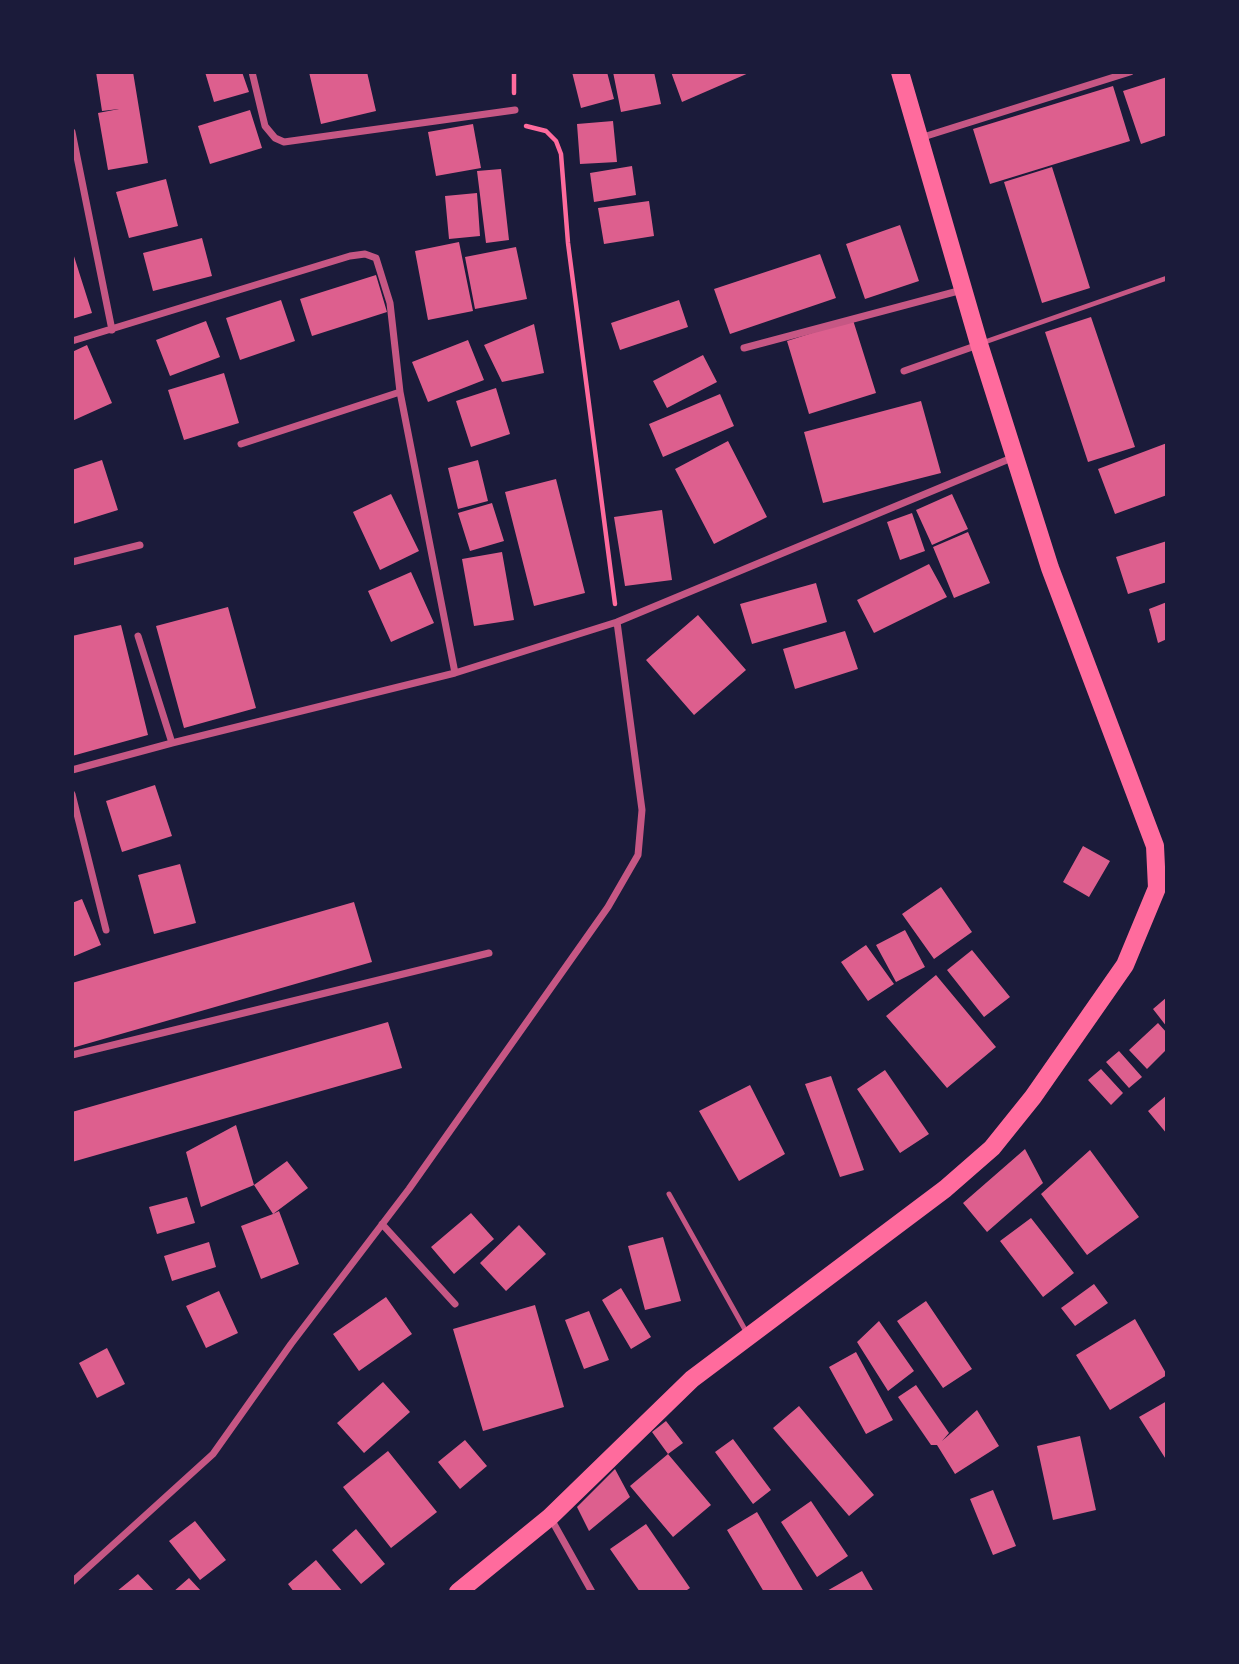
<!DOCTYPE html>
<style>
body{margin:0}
#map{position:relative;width:1239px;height:1664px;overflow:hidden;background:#1b1b3a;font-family:Raleway,sans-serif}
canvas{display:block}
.frame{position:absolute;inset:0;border:74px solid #1b1b3a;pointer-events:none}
</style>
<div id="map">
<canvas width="1239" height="1664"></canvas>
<div class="frame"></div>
</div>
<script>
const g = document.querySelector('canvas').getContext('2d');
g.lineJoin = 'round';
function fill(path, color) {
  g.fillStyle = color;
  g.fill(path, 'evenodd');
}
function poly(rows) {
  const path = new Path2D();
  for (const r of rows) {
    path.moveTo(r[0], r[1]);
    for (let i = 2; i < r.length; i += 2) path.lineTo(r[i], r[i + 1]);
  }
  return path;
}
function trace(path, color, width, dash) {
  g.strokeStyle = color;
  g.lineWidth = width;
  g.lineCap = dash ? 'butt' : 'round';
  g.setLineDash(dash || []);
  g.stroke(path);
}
const building = poly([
 [96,72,133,72,148,163,108,170,98,113,119,109,102,111],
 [205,72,242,72,249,92,214,102],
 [309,72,367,72,376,111,321,124],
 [572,72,607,72,614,99,581,108],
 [613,72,654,72,661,104,621,112],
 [671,72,751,72,682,102],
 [1167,77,1167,135,1141,144,1123,91],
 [1113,86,1130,141,990,184,973,129],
 [250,110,262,148,210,164,198,126],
 [613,121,617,162,580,164,577,124],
 [473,124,481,168,436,176,428,132],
 [632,166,636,195,594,202,590,173],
 [1052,167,1090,288,1042,303,1004,182],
 [501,169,509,240,486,243,477,171],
 [166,179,178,226,129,238,116,192],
 [477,193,480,236,449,239,445,196],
 [649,201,654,236,604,244,598,208],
 [900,225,919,281,865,299,846,244],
 [202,238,212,276,153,291,143,253],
 [459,242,473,311,428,320,415,251],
 [516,247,527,299,475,309,465,257],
 [72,250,92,313,72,319],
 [820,254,836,298,730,334,714,289],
 [376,275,387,312,312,336,300,299],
 [281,300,295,341,240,360,226,318],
 [679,300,688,327,620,350,611,323],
 [1091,317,1135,447,1088,462,1045,332],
 [853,320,876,393,809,414,787,341],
 [206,321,220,357,170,376,156,340],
 [534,324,544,373,502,382,484,345],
 [468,340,484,380,428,402,412,362],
 [87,345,112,403,72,421,72,352],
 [703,355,717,382,667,408,653,381],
 [224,373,239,423,184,440,168,390],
 [496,388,510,434,471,447,456,401],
 [720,394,734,426,663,457,649,424],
 [921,401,941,473,823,503,804,432],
 [728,441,767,517,714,544,675,469],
 [1167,443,1167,495,1115,514,1098,469],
 [102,460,118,510,73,524,72,470],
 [478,460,488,501,458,509,448,468],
 [556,479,585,593,534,606,505,492],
 [391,494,419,551,380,570,353,512],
 [952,494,968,529,932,545,916,510],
 [492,503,504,541,470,551,458,513],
 [662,510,672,580,625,586,614,517],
 [912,513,925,551,900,560,887,522],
 [968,532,990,583,954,598,933,547],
 [1167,541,1167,582,1128,594,1116,557],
 [502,552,514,620,474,626,462,559],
 [929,564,947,597,874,633,857,600],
 [411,572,434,623,391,642,368,591],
 [816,583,827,622,752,644,740,604],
 [1167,602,1167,639,1158,643,1149,609],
 [228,607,256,708,184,728,156,626],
 [698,615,746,670,694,715,646,660],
 [121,625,148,735,72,756,72,636],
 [845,631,858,669,795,689,783,649],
 [155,785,172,836,122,852,106,801],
 [1083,846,1110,861,1089,897,1063,882],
 [180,864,196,923,154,934,138,875],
 [941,887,972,932,934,959,902,914],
 [82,899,101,945,72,957,72,903],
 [354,902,372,962,72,1048,72,983],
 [905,930,925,967,896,982,876,945],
 [866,945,894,984,868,1001,841,962],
 [972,950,1010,997,984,1017,947,970],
 [936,975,996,1047,947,1088,886,1016],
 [1167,997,1167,1027,1153,1009],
 [388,1022,402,1068,72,1162,72,1112],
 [1158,1023,1167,1033,1167,1049,1147,1069,1129,1050],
 [1119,1051,1142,1077,1129,1088,1106,1062],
 [1101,1069,1123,1093,1111,1105,1088,1080],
 [885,1070,929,1134,900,1153,857,1089],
 [831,1076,864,1170,840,1177,805,1084],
 [750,1085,785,1154,739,1181,699,1111],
 [1167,1095,1167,1134,1148,1111],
 [236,1125,254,1185,287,1161,308,1188,273,1214,279,1211,299,1264,261,1279,241,1226,273,1214,254,1185,201,1207,186,1152],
 [1025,1149,1043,1183,987,1232,963,1203],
 [1090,1150,1139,1217,1087,1255,1041,1194],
 [187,1197,195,1223,157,1234,149,1207],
 [471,1213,494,1239,454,1274,431,1247],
 [1031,1218,1074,1273,1043,1297,1000,1241],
 [519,1225,546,1254,506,1291,480,1263],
 [663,1237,681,1301,645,1310,628,1246],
 [209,1242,216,1267,172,1281,164,1256],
 [1094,1284,1108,1303,1075,1326,1061,1308],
 [621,1288,651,1337,631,1349,602,1300],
 [219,1291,238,1333,206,1348,186,1306],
 [386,1297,412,1334,359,1371,333,1334],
 [926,1301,972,1369,943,1388,897,1321],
 [535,1305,564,1407,483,1431,453,1329],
 [589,1311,609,1360,584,1369,565,1320],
 [1135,1319,1167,1375,1110,1410,1076,1355],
 [879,1321,914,1371,888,1391,857,1342],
 [107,1348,125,1384,97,1398,79,1363],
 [856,1352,893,1420,866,1434,829,1367],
 [383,1382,410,1412,364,1453,337,1423],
 [916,1385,949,1433,942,1441,977,1410,999,1446,955,1474,937,1445,931,1445,898,1397],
 [1167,1401,1167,1461,1139,1417],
 [799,1406,874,1495,849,1516,773,1428],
 [666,1421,683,1443,668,1454,652,1432],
 [1080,1436,1096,1510,1053,1520,1037,1446],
 [733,1439,771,1490,753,1504,715,1452],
 [465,1440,487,1466,460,1489,438,1462],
 [388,1451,437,1512,391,1548,343,1487],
 [668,1454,711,1505,673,1537,630,1486],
 [615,1469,630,1497,589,1531,577,1507],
 [993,1490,1016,1546,993,1555,970,1499],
 [811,1501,848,1556,817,1577,781,1522],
 [757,1512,804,1592,764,1592,727,1530],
 [195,1521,226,1560,200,1580,169,1541],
 [646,1524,690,1588,684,1592,640,1592,610,1549],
 [356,1529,385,1564,361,1584,332,1550],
 [316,1560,343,1592,294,1592,288,1584],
 [862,1571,874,1592,825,1592],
 [138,1574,155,1592,116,1592],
 [189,1578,202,1592,173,1592]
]);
const path = poly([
 [514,72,514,93],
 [526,126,546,131,556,141,561,154,568,243,615,604]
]);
const service = poly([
 [982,343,1167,278],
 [669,1194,748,1335]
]);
const minor = poly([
 [252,72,265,126,275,138,284,142,515,110],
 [72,132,112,330],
 [920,138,1130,72],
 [72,341,350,256,365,254,376,258,390,303,400,392,455,673],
 [744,348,962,290],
 [904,371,978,345],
 [241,444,400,392],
 [72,562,140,545],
 [138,636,172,743,455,673,617,622,1014,457],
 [72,770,172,743],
 [72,794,106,930],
 [72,1055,489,953],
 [382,1224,455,1304],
 [550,1517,592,1592],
 [72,1582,213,1454,291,1344,409,1189,608,907,638,855,642,810,617,622]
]);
const primary = poly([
 [458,1592,550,1517,692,1379,945,1189,992,1148,1033,1097,1125,965,1157,888,1155,846,1050,568,979,344,900,72]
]);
fill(building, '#dd5f8e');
trace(path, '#ff6b9d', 4.5);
trace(service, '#c65784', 5);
trace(minor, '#c65784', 7);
trace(primary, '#ff6b9d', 18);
</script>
